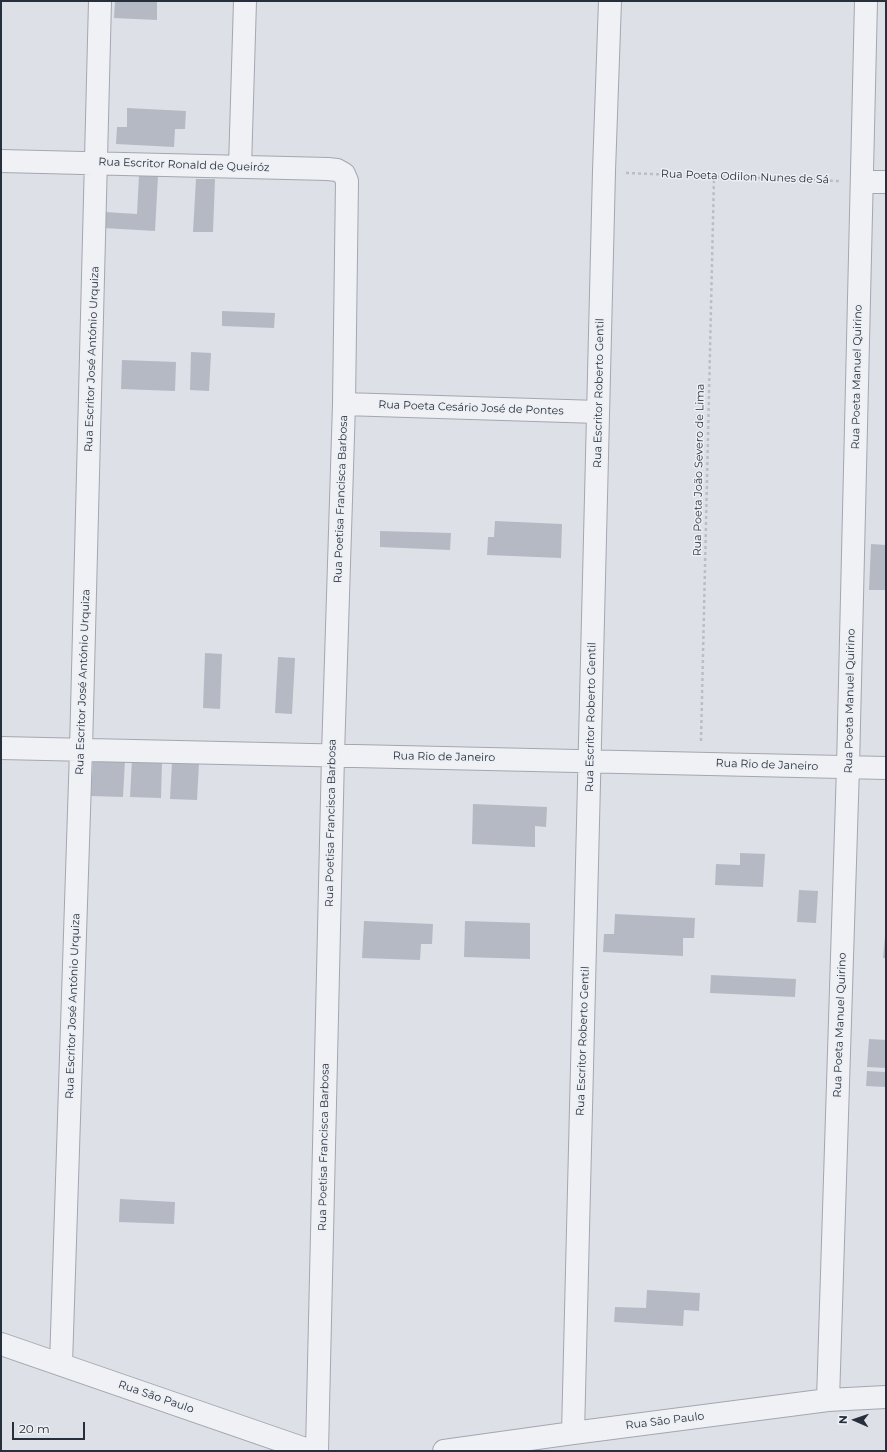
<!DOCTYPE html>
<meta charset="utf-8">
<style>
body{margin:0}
#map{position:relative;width:887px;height:1452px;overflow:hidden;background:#dde0e6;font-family:Montserrat,sans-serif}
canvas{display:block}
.frame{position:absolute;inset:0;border:2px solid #272e3c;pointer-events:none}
.north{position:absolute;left:835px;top:1400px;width:40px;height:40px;-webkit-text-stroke:3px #eceff4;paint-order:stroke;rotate:272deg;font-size:11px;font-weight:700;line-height:16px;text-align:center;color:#272e3c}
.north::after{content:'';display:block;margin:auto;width:14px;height:18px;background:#272e3c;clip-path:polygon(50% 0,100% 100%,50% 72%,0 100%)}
.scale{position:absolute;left:12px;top:1422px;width:73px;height:18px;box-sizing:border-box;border:2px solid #272e3c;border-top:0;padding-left:5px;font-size:12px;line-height:14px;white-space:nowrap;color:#272e3c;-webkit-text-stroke:3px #eceff4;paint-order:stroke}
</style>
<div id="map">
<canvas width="887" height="1452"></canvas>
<div class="frame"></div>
<div class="north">N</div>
<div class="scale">20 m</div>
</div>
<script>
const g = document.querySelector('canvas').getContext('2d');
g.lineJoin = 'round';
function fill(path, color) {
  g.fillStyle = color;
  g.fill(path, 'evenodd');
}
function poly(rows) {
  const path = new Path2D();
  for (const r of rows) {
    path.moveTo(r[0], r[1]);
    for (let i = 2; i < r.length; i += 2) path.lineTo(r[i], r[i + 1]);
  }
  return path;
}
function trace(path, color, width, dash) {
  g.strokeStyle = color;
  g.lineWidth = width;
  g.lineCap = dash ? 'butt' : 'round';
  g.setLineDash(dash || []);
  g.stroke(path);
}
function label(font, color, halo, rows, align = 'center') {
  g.font = font + ' Montserrat,sans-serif';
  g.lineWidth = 3;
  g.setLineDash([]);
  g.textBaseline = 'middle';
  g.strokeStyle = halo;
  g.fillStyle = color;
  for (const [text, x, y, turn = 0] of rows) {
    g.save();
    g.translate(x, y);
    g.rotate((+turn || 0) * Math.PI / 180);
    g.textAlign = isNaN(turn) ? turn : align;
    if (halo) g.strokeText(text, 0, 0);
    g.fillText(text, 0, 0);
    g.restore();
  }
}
const building = poly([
 [115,1,157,1,157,20,114,18],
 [127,108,186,111,185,129,175,129,174,147,116,144,117,127,127,127],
 [139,175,158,176,155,231,104,228,105,212,137,214],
 [196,179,215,179,213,232,193,232],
 [222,311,275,313,274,328,222,326],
 [191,352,211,353,209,391,190,390],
 [122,360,176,362,175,391,121,389],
 [495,521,562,524,561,558,487,555,488,537,494,537],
 [380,531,451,533,450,550,380,547],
 [871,544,886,545,886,590,869,590],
 [205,653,222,654,220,709,203,708],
 [278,657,295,658,292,714,275,713],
 [93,759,125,760,123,797,91,796],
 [132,759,162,761,161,798,130,797],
 [172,762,199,763,197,800,170,799],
 [473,804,547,807,546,827,535,826,535,847,472,844],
 [740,853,765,854,763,887,715,885,716,864,740,865],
 [799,890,818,891,816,923,797,922],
 [615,914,695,918,694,938,683,938,683,956,603,952,604,934,614,934],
 [364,921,433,924,432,944,421,944,420,960,362,958],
 [465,921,530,923,530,959,464,957],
 [885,936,886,936,886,958,883,958],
 [711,975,796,979,795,997,710,993],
 [869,1039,886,1040,886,1068,867,1067],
 [867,1071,886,1072,886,1087,866,1086],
 [120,1199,175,1202,174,1224,119,1222],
 [647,1290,700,1293,699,1311,684,1310,683,1326,614,1322,615,1307,646,1308]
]);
const path = poly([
 [626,173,839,181],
 [701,741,714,177]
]);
const minor = poly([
 [1,161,328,169,337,170,344,174,347,181,344,404,333,755,317,1451],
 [240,167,245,1],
 [862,182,886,182],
 [344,404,598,412],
 [1,748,886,768],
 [1,1344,311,1451],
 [61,1364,81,750,100,1],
 [828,1400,848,767,866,1],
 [573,1433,604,171,610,1],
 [444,1451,573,1433,828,1400,886,1397]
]);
const streetNames = [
 ["Rua Escritor Ronald de Queiróz",184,165,2],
 ["Rua Poeta Odilon Nunes de Sá",745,177,2],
 ["Rua Escritor José António Urquiza",92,359,-88],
 ["Rua Poeta Manuel Quirino",857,377,-89],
 ["Rua Escritor Roberto Gentil",599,393,-89],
 ["Rua Poeta Cesário José de Pontes",471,408,2],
 ["Rua Poeta João Severo de Lima",699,470,-89],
 ["Rua Poetisa Francisca Barbosa",341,499,-88],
 ["Rua Escritor José António Urquiza",83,682,-88],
 ["Rua Poeta Manuel Quirino",850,701,-89],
 ["Rua Escritor Roberto Gentil",591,717,-89],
 ["Rua Rio de Janeiro",444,757,1],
 ["Rua Rio de Janeiro",767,765,2],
 ["Rua Poetisa Francisca Barbosa",331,823,-89],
 ["Rua Escritor José António Urquiza",73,1006,-88],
 ["Rua Poeta Manuel Quirino",840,1025,-88],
 ["Rua Escritor Roberto Gentil",583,1041,-88],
 ["Rua Poetisa Francisca Barbosa",324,1147,-89],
 ["Rua São Paulo",156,1397,19],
 ["Rua São Paulo",665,1421,-7]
];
fill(building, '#b5b9c3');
trace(minor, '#a3a7b0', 24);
trace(path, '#bcbec5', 2.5, [3, 3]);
trace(minor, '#f0f1f5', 22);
label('11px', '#272e3c', '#eceff4', streetNames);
</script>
